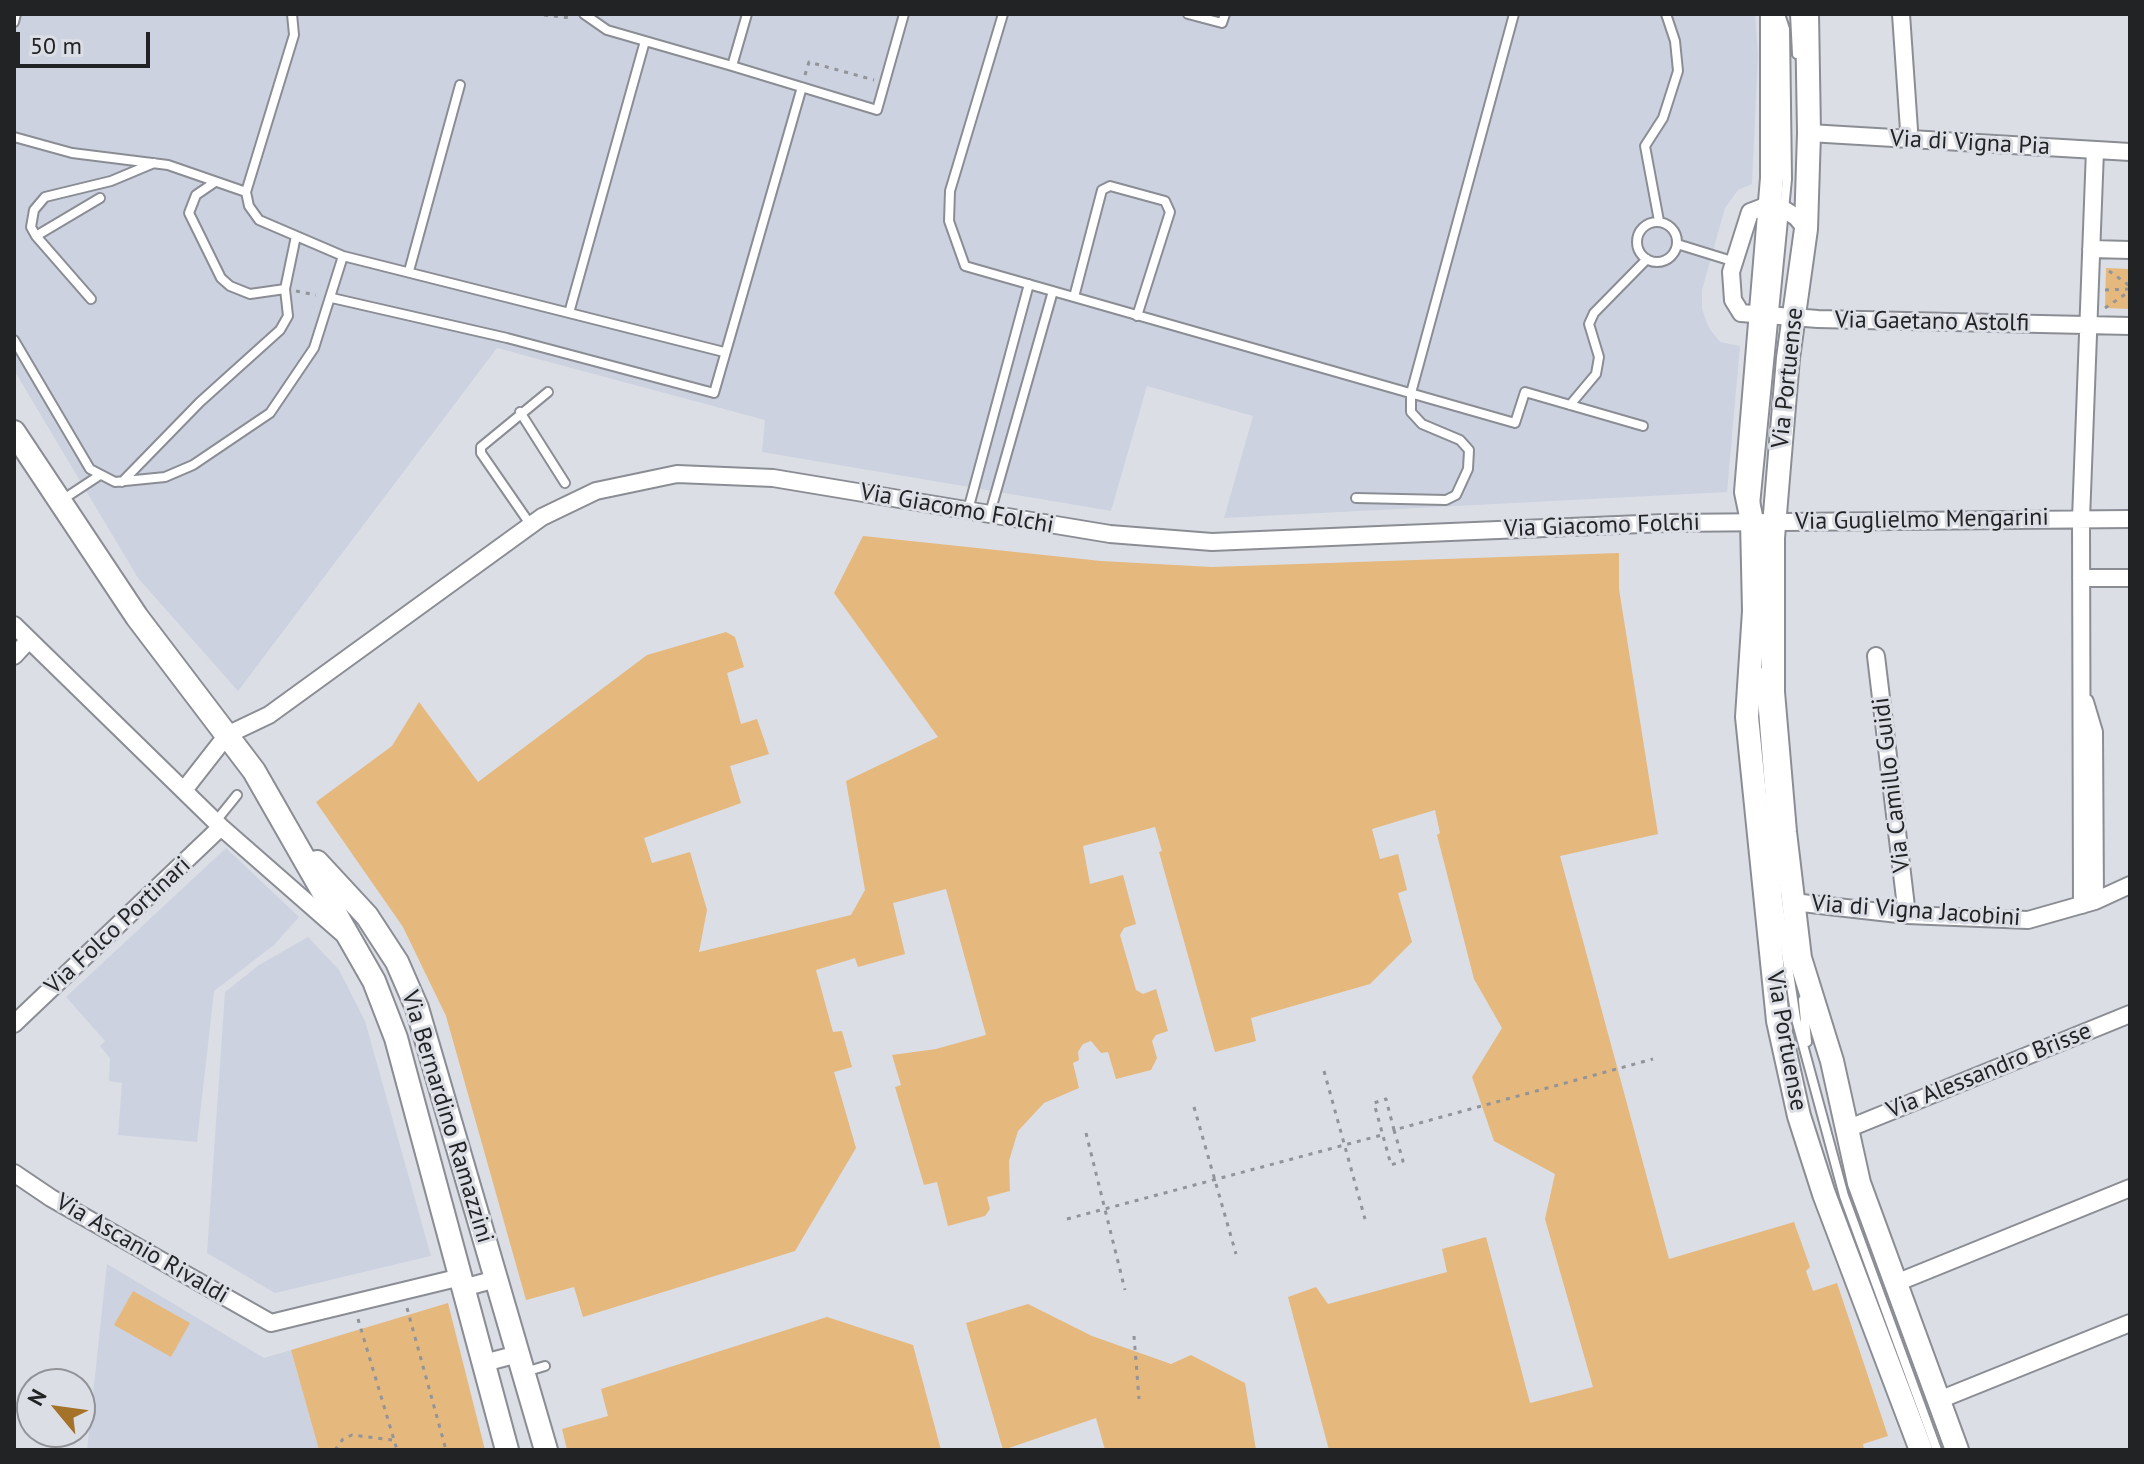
<!DOCTYPE html>
<style>
body{margin:0}
#map{position:relative;width:2144px;height:1464px;overflow:hidden;background:#dbdee5;font-family:"PT Sans",sans-serif}
canvas{display:block}
.frame{position:absolute;inset:0;border:16px solid #222325;pointer-events:none}
.north{position:absolute;left:16px;top:1368px;width:80px;height:80px;box-sizing:border-box;background:#dbdee5;border:2px solid #919398;border-radius:50%;rotate:299deg;font-size:22px;font-weight:700;line-height:32px;text-align:center;color:#222325}
.north::after{content:'';display:block;margin:auto;width:28px;height:36px;background:#a47228;clip-path:polygon(50% 0,100% 100%,50% 72%,0 100%)}
.scale{position:absolute;left:16px;top:32px;width:134px;height:36px;box-sizing:border-box;border:4px solid #222325;border-top:0;padding-left:10px;font-size:24px;line-height:28px;white-space:nowrap;color:#222325;-webkit-text-stroke:6px #dbdee5;paint-order:stroke}
</style>
<div id="map">
<canvas width="2144" height="1464"></canvas>
<div class="frame"></div>
<div class="north">N</div>
<div class="scale">50 m</div>
</div>
<script>
const g = document.querySelector('canvas').getContext('2d');
g.lineJoin = 'round';
function fill(path, color) {
  g.fillStyle = color;
  g.fill(path, 'evenodd');
}
function poly(rows) {
  const path = new Path2D();
  for (const r of rows) {
    if (r.length === 3) {
      path.moveTo(r[0] + r[2], r[1]);
      path.arc(r[0], r[1], r[2], 0, 2 * Math.PI);
      continue;
    }
    path.moveTo(r[0], r[1]);
    for (let i = 2; i < r.length; i += 2) path.lineTo(r[i], r[i + 1]);
  }
  return path;
}
function trace(path, color, width, dash) {
  g.strokeStyle = color;
  g.lineWidth = width;
  g.lineCap = dash ? 'butt' : 'round';
  g.setLineDash(dash || []);
  g.stroke(path);
}
function label(font, color, halo, rows, align = 'center') {
  g.font = font + ' "PT Sans",sans-serif';
  g.lineWidth = 6;
  g.setLineDash([]);
  g.textBaseline = 'middle';
  g.strokeStyle = halo;
  g.fillStyle = color;
  for (const [text, x, y, turn = 0] of rows) {
    g.save();
    g.translate(x, y);
    g.rotate((+turn || 0) * Math.PI / 180);
    g.textAlign = isNaN(turn) ? turn : align;
    if (halo) g.strokeText(text, 0, 0);
    g.fillText(text, 0, 0);
    g.restore();
  }
}
const built = poly([
 [14,14,1755,14,1758,55,1752,184,1738,190,1725,208,1702,290,1702,309,1709,328,1720,342,1740,346,1727,492,1224,518,1253,416,1147,386,1111,511,762,452,765,420,497,348,238,691,138,578,14,370],
 [226,848,299,917,274,945,214,991,197,1142,118,1135,122,1083,109,1081,110,1058,100,1046,105,1041,66,997],
 [308,937,339,970,365,1021,431,1256,275,1293,207,1253,225,992,259,965],
 [107,1264,264,1358,291,1350,319,1450,87,1450]
]);
const green = poly([
 [2106,268,2130,269,2130,309,2105,308],
 [863,536,1101,561,1212,567,1619,553,1619,589,1658,834,1560,856,1669,1259,1794,1222,1810,1267,1806,1271,1813,1291,1837,1283,1888,1436,1863,1444,1864,1450,1329,1450,1288,1297,1316,1287,1328,1304,1447,1272,1442,1249,1486,1237,1530,1403,1593,1387,1545,1219,1555,1174,1494,1141,1472,1077,1502,1028,1474,979,1437,835,1440,833,1435,810,1372,829,1380,859,1398,854,1407,890,1398,893,1412,942,1370,984,1251,1018,1256,1041,1215,1052,1159,852,1162,851,1155,827,1083,846,1090,884,1123,875,1136,924,1124,928,1120,935,1136,990,1143,994,1156,989,1168,1031,1156,1035,1152,1041,1157,1058,1151,1070,1116,1079,1108,1052,1101,1053,1091,1041,1083,1044,1078,1052,1079,1060,1073,1063,1079,1088,1044,1103,1018,1131,1009,1161,1010,1191,987,1197,990,1209,985,1216,948,1226,937,1182,924,1185,895,1087,901,1085,892,1055,936,1049,986,1035,946,889,893,903,905,954,858,967,855,958,816,970,833,1032,842,1031,852,1067,834,1072,856,1148,795,1251,583,1317,574,1287,526,1300,446,1016,403,927,316,802,392,746,419,702,478,782,647,655,726,632,735,637,744,667,727,673,741,724,757,719,769,754,730,766,741,803,644,838,652,863,690,852,707,910,699,952,851,915,865,890,846,781,938,737,834,593],
 [133,1291,190,1323,171,1357,114,1325],
 [448,1303,485,1450,319,1450,291,1350],
 [1028,1304,1092,1336,1171,1364,1191,1355,1245,1383,1256,1450,1105,1450,1096,1418,1003,1450,966,1323],
 [827,1317,913,1345,941,1450,567,1450,562,1429,608,1416,601,1389]
]);
const path = poly([
 [534,14,572,18],
 [805,75,809,62,874,80],
 [2109,271,2130,286],
 [2105,290,2130,289],
 [296,291,316,295],
 [2105,308,2130,291],
 [1324,1071,1365,1219],
 [1194,1107,1236,1254],
 [1394,1130,1386,1099,1374,1103,1391,1165,1403,1161,1394,1130,1653,1059],
 [1086,1133,1125,1290],
 [1067,1219,1382,1135],
 [407,1308,446,1450],
 [358,1319,397,1450],
 [1134,1336,1139,1399],
 [335,1450,343,1439,352,1435,392,1440]
]);
const lane = poly([
 [584,14,607,30,732,66],
 [747,14,732,66,877,110,904,14],
 [1003,14,950,191,949,221,965,266,1515,423,1525,392,1643,426],
 [1188,14,1222,23,1225,14],
 [1795,14,1797,54],
 [14,22,16,14],
 [14,137,72,153,168,165,246,192,249,206,259,220,343,256,724,352],
 [215,182,196,195,189,213,221,278,230,286,250,294,285,289],
 [246,192,294,35,292,14],
 [1659,221,1645,146,1663,118,1678,71,1675,41,1666,14],
 [1657,242,20],
 [36,236,100,198],
 [1677,244,1732,261],
 [409,271,460,85],
 [1074,297,1102,190,1110,186,1165,201,1170,212,1137,316],
 [332,298,507,338,714,393,802,87],
 [91,299,36,236,31,227,34,210,45,197,111,181,154,163],
 [569,313,645,41],
 [14,340,90,469,115,482,165,477,193,465,270,413,314,348,343,256],
 [1570,405,1596,374,1599,357,1589,324,1594,313,1647,259],
 [520,412,565,483],
 [122,482,200,402,280,330,288,316,285,289,296,236],
 [1356,498,1446,500,1456,495,1468,469,1469,450,1460,440,1422,424,1411,412,1411,393,1514,14],
 [62,500,100,475],
 [1755,505,1787,179,1785,29,1780,14],
 [968,510,1029,284],
 [990,513,1053,291],
 [530,524,481,453,481,447,548,392],
 [1760,672,1778,901,1796,1019,1844,1196,1937,1450],
 [216,821,237,795],
 [1803,1000,1807,1042],
 [525,1372,545,1366]
]);
const street = poly([
 [1901,14,1909,130],
 [1809,133,2130,152],
 [1806,229,1796,217,1785,210,1763,207,1750,212,1731,272,1733,300,1741,313,1818,319,2130,326],
 [2091,249,2130,250],
 [2081,578,2130,578],
 [14,625,221,827,342,933],
 [14,656,29,640],
 [1876,656,1907,915],
 [2085,702,2094,732,2095,901],
 [184,790,227,735,269,715,542,517,596,491,677,474,773,478,1110,534,1212,542,1665,523,2130,519],
 [1793,902,1907,915,2028,920,2095,901,2130,885],
 [2082,905,2081,519,2095,150],
 [14,1024,221,827],
 [1847,1129,2130,1014],
 [14,1173,51,1198,271,1323,461,1277],
 [1896,1283,2130,1188],
 [463,1288,496,1279],
 [484,1363,518,1354],
 [1939,1400,2130,1323]
]);
const secondary = poly([
 [1772,14,1772,178,1746,492,1752,521,1754,611,1747,717,1778,1021,1799,1116,1824,1194,1921,1450],
 [1807,14,1809,133,1806,229,1788,358,1773,538,1773,692,1785,832,1800,958,1832,1061,1859,1183,1957,1450],
 [14,432,137,617,254,771,374,981,396,1038,507,1450],
 [317,862,367,916,397,962,417,1008,546,1450]
]);
const streetNames = [
 ["Via di Vigna Pia",1970,143,3],
 ["Via Gaetano Astolfi",1932,322,1],
 ["Via Portuense",1788,378,-84],
 ["Via Giacomo Folchi",957,509,10],
 ["Via Guglielmo Mengarini",1922,520,-1],
 ["Via Giacomo Folchi",1602,526,-2],
 ["Via Camillo Guidi",1892,785,-97],
 ["Via di Vigna Jacobini",1916,911,4],
 ["Via Folco Portinari",118,926,-43],
 ["Via Portuense",1786,1041,80],
 ["Via Alessandro Brisse",1989,1071,-22],
 ["Via Bernardino Ramazzini",447,1117,73],
 ["Via Ascanio Rivaldi",142,1249,30]
];
fill(built, '#cdd2e0');
fill(green, '#e5b87e');
trace(lane, '#8b8d94', 12);
trace(street, '#8b8d94', 20);
trace(secondary, '#8b8d94', 26);
trace(path, '#929499', 3, [4, 6]);
trace(lane, '#fff', 8);
trace(street, '#fff', 16);
trace(secondary, '#fff', 22);
label('24px', '#222325', '#dbdee5', streetNames);
</script>
